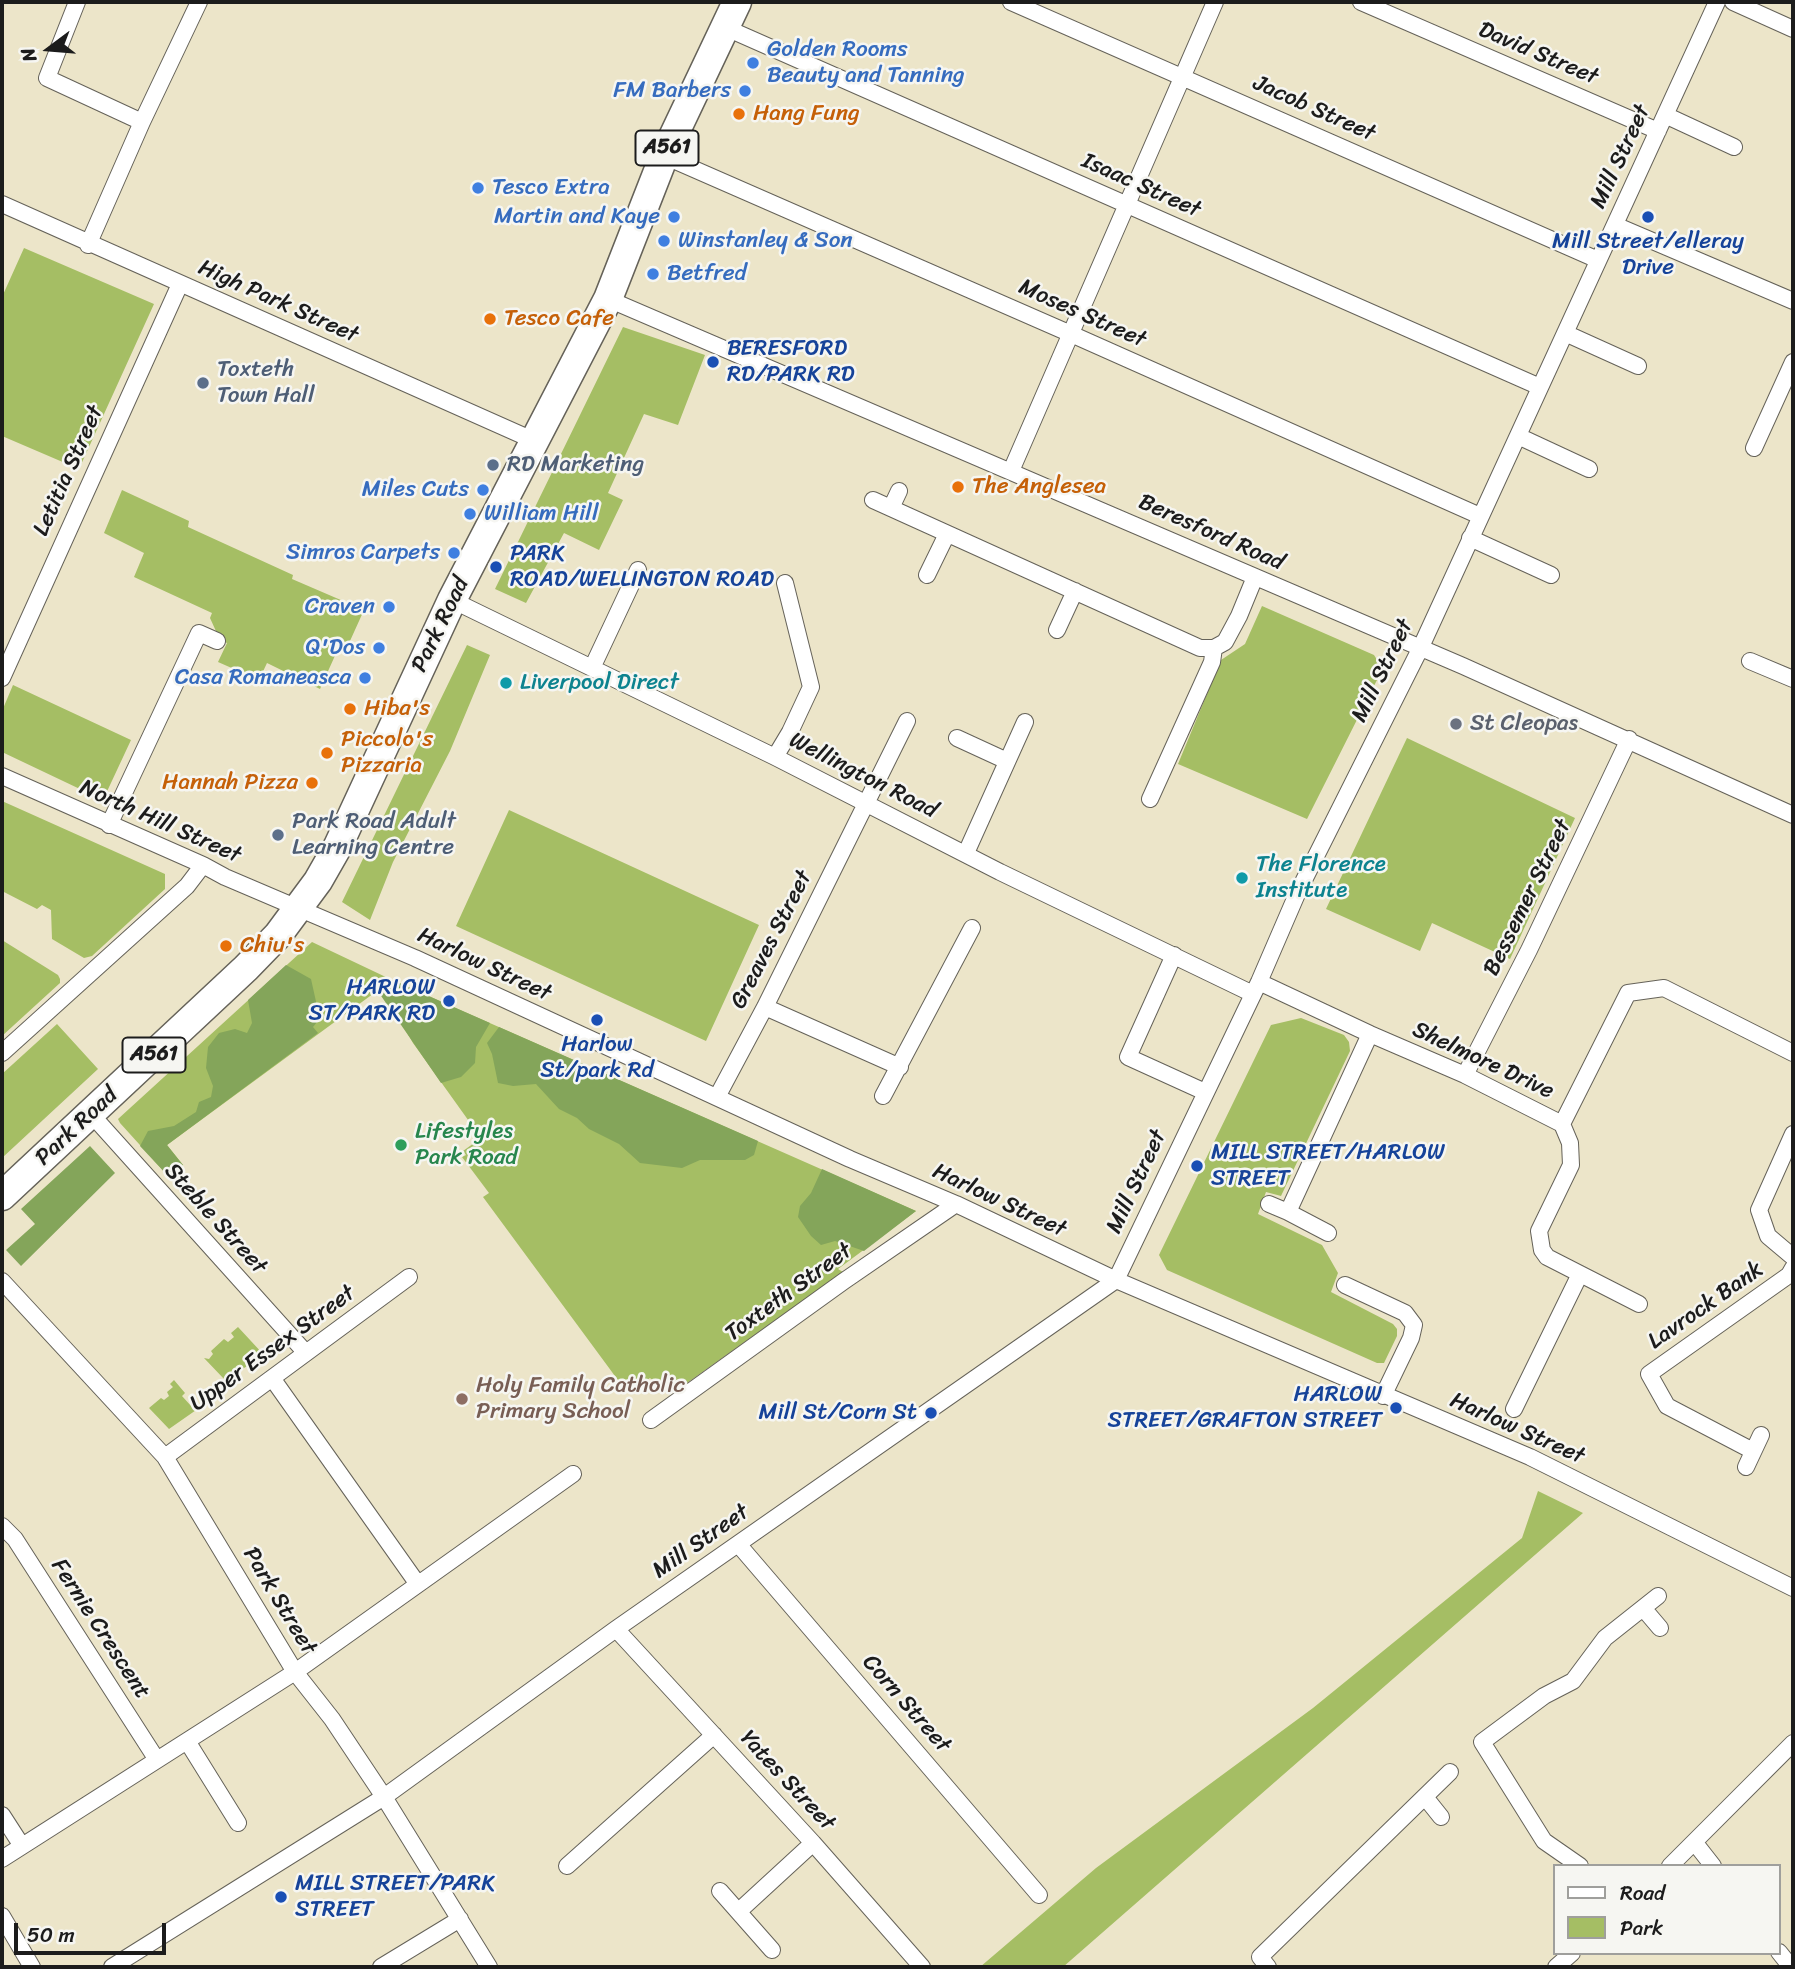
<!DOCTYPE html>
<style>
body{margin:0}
#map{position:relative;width:1795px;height:1969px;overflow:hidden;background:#ece5c9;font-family:Sriracha,sans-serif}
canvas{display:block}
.frame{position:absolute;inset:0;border:4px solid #1c1c1c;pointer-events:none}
.legend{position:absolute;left:1553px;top:1864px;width:228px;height:91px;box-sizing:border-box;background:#f6f6f2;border:2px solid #9f9f9c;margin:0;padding:9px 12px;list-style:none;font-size:21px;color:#1c1c1c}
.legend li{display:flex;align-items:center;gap:14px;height:35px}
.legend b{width:35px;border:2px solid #9f9f9c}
.north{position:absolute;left:14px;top:14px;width:70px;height:70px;-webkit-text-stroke:5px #f6f6f2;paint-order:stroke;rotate:254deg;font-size:19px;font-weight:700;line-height:28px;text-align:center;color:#1c1c1c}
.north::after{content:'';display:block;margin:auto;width:24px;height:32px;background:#1c1c1c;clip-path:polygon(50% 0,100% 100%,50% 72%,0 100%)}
.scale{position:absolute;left:14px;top:1923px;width:152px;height:32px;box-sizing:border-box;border:4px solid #1c1c1c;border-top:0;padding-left:9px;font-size:21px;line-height:24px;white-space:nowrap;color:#1c1c1c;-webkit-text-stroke:5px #f6f6f2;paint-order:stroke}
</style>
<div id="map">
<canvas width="1795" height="1969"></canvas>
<div class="frame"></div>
<ul class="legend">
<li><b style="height:9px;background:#fff"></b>Road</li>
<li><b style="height:19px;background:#a5be64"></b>Park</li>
</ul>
<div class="north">N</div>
<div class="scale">50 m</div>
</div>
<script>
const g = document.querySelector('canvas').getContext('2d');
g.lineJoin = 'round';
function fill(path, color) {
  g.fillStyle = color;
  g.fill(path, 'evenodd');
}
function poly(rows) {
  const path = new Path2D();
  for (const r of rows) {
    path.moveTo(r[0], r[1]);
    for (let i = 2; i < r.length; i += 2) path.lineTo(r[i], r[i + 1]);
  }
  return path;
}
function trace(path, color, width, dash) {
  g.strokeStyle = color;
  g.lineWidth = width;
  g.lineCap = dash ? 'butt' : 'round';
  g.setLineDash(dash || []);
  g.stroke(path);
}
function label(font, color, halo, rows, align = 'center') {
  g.font = font + ' Sriracha,sans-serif';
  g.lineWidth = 5;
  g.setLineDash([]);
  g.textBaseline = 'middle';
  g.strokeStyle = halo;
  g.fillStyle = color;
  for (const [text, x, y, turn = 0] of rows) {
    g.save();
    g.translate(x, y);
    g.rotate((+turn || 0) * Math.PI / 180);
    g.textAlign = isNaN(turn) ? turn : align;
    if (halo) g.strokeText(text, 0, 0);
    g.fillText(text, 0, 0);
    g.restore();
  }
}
const green = poly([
 [24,248,154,304,79,469,2,436,2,297],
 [623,327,705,355,678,425,644,414,608,493,623,500,599,550,564,533,526,603,495,589],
 [122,490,189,521,188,527,293,575,292,579,364,610,345,652,338,649,320,689,267,663,259,680,218,662,227,643,220,640,210,618,212,613,134,577,144,553,104,533],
 [1262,606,1374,655,1379,663,1380,674,1307,819,1178,764,1221,660,1245,644],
 [467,645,490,655,450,751,393,862,370,920,342,902],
 [13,685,131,740,103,800,2,752,2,711],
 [1407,738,1575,818,1510,959,1432,923,1420,951,1326,909],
 [2,801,165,874,165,889,92,956,84,958,52,939,51,910,42,905,37,909,2,891],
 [509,810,759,925,706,1041,456,926],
 [2,940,58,975,60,979,60,983,2,1036],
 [312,942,390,979,916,1211,838,1269,843,1272,680,1388,674,1391,662,1389,650,1378,632,1390,626,1391,483,1197,489,1193,462,1157,466,1155,463,1151,481,1138,413,1043,381,988,167,1145,183,1165,168,1176,120,1123,118,1119],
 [1301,1018,1344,1035,1349,1042,1350,1051,1281,1196,1266,1192,1258,1214,1322,1245,1338,1273,1331,1292,1393,1324,1397,1329,1397,1336,1384,1363,1377,1363,1167,1270,1159,1255,1271,1025],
 [57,1024,98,1069,2,1158,2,1074],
 [238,1327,263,1354,253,1363,224,1379,204,1358,209,1359,213,1354,211,1351,224,1339,228,1342,234,1337,231,1333],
 [174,1380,185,1393,182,1396,192,1407,196,1404,199,1408,169,1429,149,1408,161,1398,164,1400,169,1396,167,1392,173,1387,170,1384],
 [1538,1491,1583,1513,1063,1967,980,1967,1096,1868,1313,1708,1522,1538]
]);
const forest = poly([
 [286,965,311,979,317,1006,317,1022,313,1027,318,1033,167,1145,183,1165,168,1176,140,1146,148,1131,174,1126,196,1112,199,1102,211,1097,213,1086,206,1068,208,1047,219,1033,235,1029,247,1033,252,1023,248,1000],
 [390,979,490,1023,476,1047,475,1063,461,1077,441,1083,377,990,382,983],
 [499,1027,758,1141,754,1155,745,1160,700,1160,682,1168,640,1163,619,1144,589,1129,577,1118,559,1109,536,1084,513,1086,498,1083,492,1054,487,1043],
 [90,1146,115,1173,21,1266,6,1250,35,1224,21,1209],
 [822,1169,916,1211,864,1251,835,1241,821,1245,811,1236,798,1217,800,1206,811,1193]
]);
const street = poly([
 [77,2,47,78,142,122],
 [1011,2,1598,260],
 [1361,2,1658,131],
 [1733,2,1793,29],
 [724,27,1540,387],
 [1665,115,1734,147],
 [664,156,1071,334,1480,516],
 [2,204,535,441],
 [1615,225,1793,301],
 [88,245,142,122,199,2],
 [608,299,1463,666,1793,815],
 [1565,333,1638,366],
 [1518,436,1589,469],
 [1754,448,1793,362],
 [1011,471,1215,2],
 [873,500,1200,648,1214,648,1225,642,1239,616,1255,577],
 [891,508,899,491],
 [1470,538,1551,575],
 [927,575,947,534],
 [452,600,775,757,1000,872,1253,994],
 [1057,630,1075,591],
 [1750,661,1793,679],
 [592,668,638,570],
 [2,678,180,284],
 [957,738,1007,761],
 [775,757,790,732,811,687,785,583],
 [2,776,203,865,225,877,415,958,850,1159,956,1204,1116,1280,1530,1457,1793,1588],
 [1150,799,1212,662,1214,648],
 [109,825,199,633,217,641],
 [966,853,1025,722],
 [1174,955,1128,1057,1205,1092],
 [1259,982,1370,1034,1465,1075,1562,1124,1570,1143,1571,1165,1539,1231,1542,1250,1547,1257,1639,1304],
 [765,1007,900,1067],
 [2,1053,187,886,203,865],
 [1465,1075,1529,950,1629,739],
 [883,1096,972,928],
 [717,1097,765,1007,907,721],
 [91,1114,306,1353],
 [1562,1124,1628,993,1664,988,1793,1053],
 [1793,1134,1759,1210,1768,1236,1793,1257],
 [1269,1204,1288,1212,1328,1233],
 [1288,1212,1370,1034],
 [2,1281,165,1457,295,1672,332,1719,384,1797,489,1967],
 [1345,1285,1405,1313,1414,1325,1411,1338,1383,1396],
 [272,1378,417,1583],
 [1514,1409,1580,1274],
 [651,1420,844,1281,956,1204],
 [1753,1451,1667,1406,1649,1374,1789,1275,1793,1268],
 [165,1457,409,1277],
 [1746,1467,1761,1435],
 [2,1526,15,1539,157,1760],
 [738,1544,1039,1895],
 [1643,1608,1660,1628],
 [616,1629,813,1843,922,1967],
 [187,1741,238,1823],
 [1425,1797,1441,1817],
 [2,1815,22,1846],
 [1695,1843,1713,1866],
 [2,1859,295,1672,573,1474],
 [567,1866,714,1735],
 [1580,1866,1544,1841,1482,1742,1544,1696,1573,1681,1605,1638,1658,1596],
 [1670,1866,1793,1743],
 [720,1891,772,1950],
 [739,1911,813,1843],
 [2,1916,32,1967],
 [1779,1952,1791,1967],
 [112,1967,384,1797,616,1629,1116,1280,1259,982,1297,894,1420,649,1717,2],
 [381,1967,460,1919],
 [1268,1967,1260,1957,1450,1772],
 [1556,1967,1572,1953]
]);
const highway = poly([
 [2,1196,246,968,278,935,318,881,338,846,452,600,608,299,664,156,737,2]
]);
const markers = [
 [753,63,7,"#3f7fe0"],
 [745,91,7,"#3f7fe0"],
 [739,114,7,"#e8710a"],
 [478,188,7,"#3f7fe0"],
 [674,217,7,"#3f7fe0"],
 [1648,217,7,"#1a4fb4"],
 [664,241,7,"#3f7fe0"],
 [653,274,7,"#3f7fe0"],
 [490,319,7,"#e8710a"],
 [713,362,7,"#1a4fb4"],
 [203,383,7,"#5c6f8a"],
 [493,465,7,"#5c6f8a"],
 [958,487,7,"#e8710a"],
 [483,490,7,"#3f7fe0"],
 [470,514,7,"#3f7fe0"],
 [454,553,7,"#3f7fe0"],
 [496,567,7,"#1a4fb4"],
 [389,607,7,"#3f7fe0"],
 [379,648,7,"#3f7fe0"],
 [365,678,7,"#3f7fe0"],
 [506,683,7,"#0f9aa8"],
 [350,709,7,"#e8710a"],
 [1456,724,7,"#6b7280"],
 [327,753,7,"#e8710a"],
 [312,783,7,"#e8710a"],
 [278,835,7,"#5c6f8a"],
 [1242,878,7,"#0f9aa8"],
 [226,946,7,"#e8710a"],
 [449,1001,7,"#1a4fb4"],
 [597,1020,7,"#1a4fb4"],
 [401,1145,7,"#2e9e5b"],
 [1197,1166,7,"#1a4fb4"],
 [462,1399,7,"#8d6e63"],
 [1396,1408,7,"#1a4fb4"],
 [931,1413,7,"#1a4fb4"],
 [281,1897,7,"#1a4fb4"]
];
const shields = [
 [667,148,63],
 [154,1055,63]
];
const shieldNames = [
 ["A561",667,148],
 ["A561",154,1055]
];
const shopNames = [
 ["Golden Rooms",767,50,"left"],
 ["Beauty and Tanning",767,76,"left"],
 ["FM Barbers",731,91],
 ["Tesco Extra",492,188,"left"],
 ["Martin and Kaye",660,217],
 ["Winstanley & Son",678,241,"left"],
 ["Betfred",667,274,"left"],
 ["Miles Cuts",469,490],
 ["William Hill",484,514,"left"],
 ["Simros Carpets",440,553],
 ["Craven",375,607],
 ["Q'Dos",365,648],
 ["Casa Romaneasca",351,678]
];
const streetNames = [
 ["David Street",1538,54,23],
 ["Jacob Street",1314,109,24],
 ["Mill Street",1621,157,-65],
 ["Isaac Street",1141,186,24],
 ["High Park Street",278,302,24],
 ["Moses Street",1082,314,24],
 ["Letitia Street",69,471,-66],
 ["Beresford Road",1211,533,24],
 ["Park Road",441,625,-64],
 ["Mill Street",1383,671,-64],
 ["Wellington Road",863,776,27],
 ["North Hill Street",160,822,24],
 ["Bessemer Street",1528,898,-64],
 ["Greaves Street",772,940,-63],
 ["Harlow Street",484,965,25],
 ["Shelmore Drive",1483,1061,25],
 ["Park Road",77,1127,-43],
 ["Mill Street",1137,1182,-65],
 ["Harlow Street",999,1201,25],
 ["Steble Street",215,1219,48],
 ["Toxteth Street",789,1293,-36],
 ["Lavrock Bank",1706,1306,-35],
 ["Upper Essex Street",273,1349,-36],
 ["Harlow Street",1517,1429,24],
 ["Mill Street",701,1542,-35],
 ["Park Street",279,1601,59],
 ["Fernie Crescent",100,1629,57],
 ["Corn Street",906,1704,49],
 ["Yates Street",787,1781,47]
];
const foodNames = [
 ["Hang Fung",753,114],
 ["Tesco Cafe",504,319],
 ["The Anglesea",972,487],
 ["Hiba's",364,709],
 ["Piccolo's",341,740],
 ["Pizzaria",341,766],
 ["Hannah Pizza",298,783,"right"],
 ["Chiu's",240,946]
];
const transitNames = [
 ["Mill Street/elleray",1648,242,"center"],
 ["Drive",1648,268,"center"],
 ["BERESFORD",727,349],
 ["RD/PARK RD",727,375],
 ["PARK",510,554],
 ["ROAD/WELLINGTON ROAD",510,580],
 ["HARLOW",435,988,"right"],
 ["ST/PARK RD",435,1014,"right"],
 ["Harlow",597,1045,"center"],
 ["St/park Rd",597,1071,"center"],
 ["MILL STREET/HARLOW",1211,1153],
 ["STREET",1211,1179],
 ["HARLOW",1382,1395,"right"],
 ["STREET/GRAFTON STREET",1382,1421,"right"],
 ["Mill St/Corn St",917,1413,"right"],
 ["MILL STREET/PARK",295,1884],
 ["STREET",295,1910]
];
const serviceNames = [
 ["Toxteth",217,370],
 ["Town Hall",217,396],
 ["RD Marketing",507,465],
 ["Park Road Adult",292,822],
 ["Learning Centre",292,848]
];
const cultureNames = [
 ["Liverpool Direct",520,683],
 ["The Florence",1256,865],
 ["Institute",1256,891]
];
const worshipNames = [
 ["St Cleopas",1470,724]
];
const leisureNames = [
 ["Lifestyles",415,1132],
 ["Park Road",415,1158]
];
const educationNames = [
 ["Holy Family Catholic",476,1386],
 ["Primary School",476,1412]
];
fill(green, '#a5be64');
fill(forest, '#84a55a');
trace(street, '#656259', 18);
trace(highway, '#656259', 31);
trace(street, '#fff', 16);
trace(highway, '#fff', 28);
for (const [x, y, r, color] of markers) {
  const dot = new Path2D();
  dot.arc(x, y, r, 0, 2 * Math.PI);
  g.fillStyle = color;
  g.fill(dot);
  trace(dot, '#f6f6f2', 2.5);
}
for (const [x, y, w] of shields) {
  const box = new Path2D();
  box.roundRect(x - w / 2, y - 17.5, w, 35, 5);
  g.fillStyle = '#f6f6f2';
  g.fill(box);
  trace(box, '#1c1c1c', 2);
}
label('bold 21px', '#1c1c1c', null, shieldNames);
label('23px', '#366cbe', '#f6f6f2', shopNames, 'right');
label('23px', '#1c1c1c', '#f6f6f2', streetNames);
label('23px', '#c56008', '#f6f6f2', foodNames, 'left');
label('23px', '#164399', '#f6f6f2', transitNames, 'left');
label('23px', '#4e5e75', '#f6f6f2', serviceNames, 'left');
label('23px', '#0d838f', '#f6f6f2', cultureNames, 'left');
label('23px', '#5b616d', '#f6f6f2', worshipNames, 'left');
label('23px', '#27864d', '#f6f6f2', leisureNames, 'left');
label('23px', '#785e54', '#f6f6f2', educationNames, 'left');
</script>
